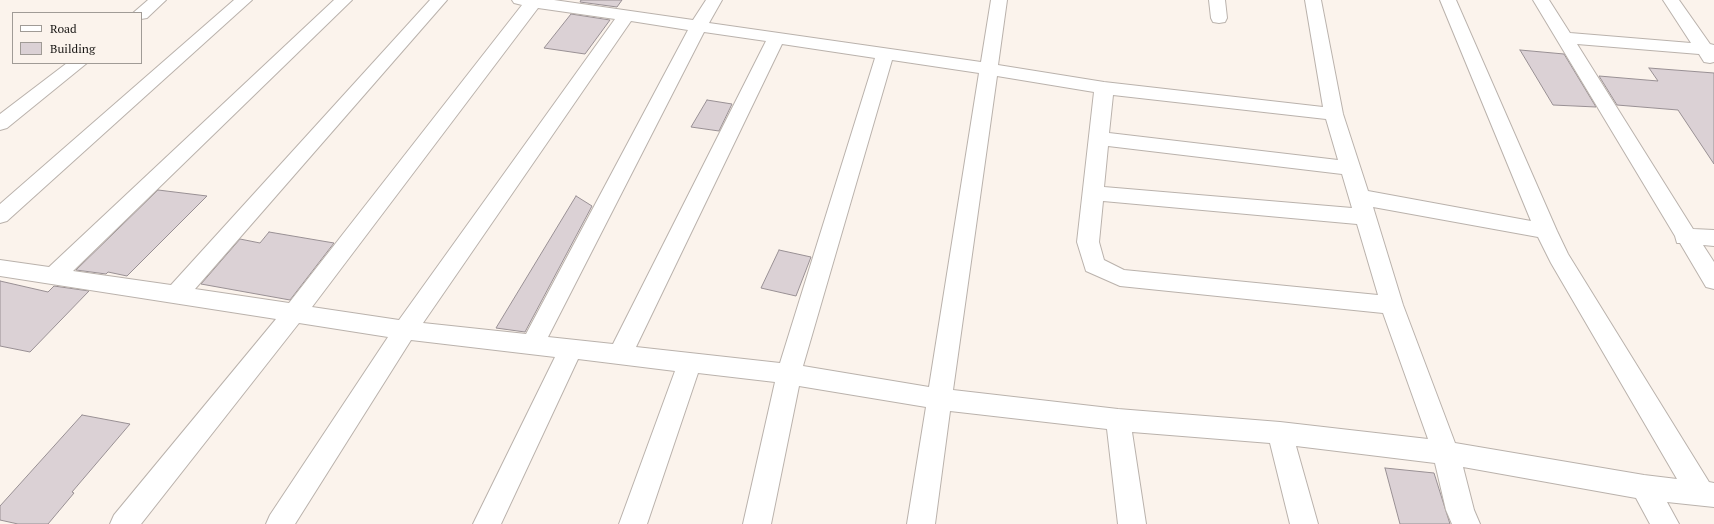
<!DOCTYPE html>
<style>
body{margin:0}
#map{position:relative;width:1714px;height:524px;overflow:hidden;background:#fbf3ec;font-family:"PT Serif",serif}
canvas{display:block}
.legend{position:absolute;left:12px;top:12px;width:130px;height:52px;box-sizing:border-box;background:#fbf3ec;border:1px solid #a09b96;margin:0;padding:5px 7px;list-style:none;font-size:12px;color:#181614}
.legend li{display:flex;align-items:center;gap:8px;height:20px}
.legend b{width:20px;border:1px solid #a09b96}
</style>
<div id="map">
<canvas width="1714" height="524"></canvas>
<ul class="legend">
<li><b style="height:5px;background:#fff"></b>Road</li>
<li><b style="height:11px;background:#dbd1d5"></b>Building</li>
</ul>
</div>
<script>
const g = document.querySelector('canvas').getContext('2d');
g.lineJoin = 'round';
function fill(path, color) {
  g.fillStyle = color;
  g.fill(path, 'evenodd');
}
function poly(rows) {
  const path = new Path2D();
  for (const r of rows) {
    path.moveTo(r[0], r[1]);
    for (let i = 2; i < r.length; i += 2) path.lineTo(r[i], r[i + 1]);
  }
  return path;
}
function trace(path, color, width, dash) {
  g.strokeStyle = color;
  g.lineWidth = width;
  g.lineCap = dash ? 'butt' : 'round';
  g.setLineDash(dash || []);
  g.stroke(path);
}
const building = poly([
 [581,0,622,0,617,7,580,2,581,0],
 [571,14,610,20,585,54,544,48,571,14],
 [1520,50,1564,54,1596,107,1553,105,1520,50],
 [1649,68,1714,73,1714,164,1678,110,1617,105,1599,76,1658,81,1649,68],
 [707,100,732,104,719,131,691,127,707,100],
 [158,190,207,196,127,276,108,272,106,274,76,270,158,190],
 [576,196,592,206,525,332,496,328,576,196],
 [269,232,334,243,290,300,201,284,240,239,260,243,269,232],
 [779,250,811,257,796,296,761,288,779,250],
 [0,281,48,292,54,286,89,291,30,352,0,346,0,281],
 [82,415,130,424,72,492,74,493,48,524,18,524,0,520,0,506,82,415],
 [1385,468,1434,473,1450,524,1400,524,1385,468]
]);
const minor = poly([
 [148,0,166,0,147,18,141,19,141,13,133,13,148,0],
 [234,0,252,0,7,221,0,223,0,204,234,0],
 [334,0,352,0,73,271,171,285,430,0,447,0,195,289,289,303,522,5,514,3,512,0,554,0,693,20,706,0,722,0,709,23,981,62,991,0,1007,0,998,65,1104,82,1323,107,1305,0,1321,0,1343,114,1368,191,1531,221,1440,0,1456,0,1557,231,1568,254,1709,482,1714,483,1714,507,1667,502,1679,524,1650,524,1636,498,1463,467,1474,510,1480,524,1452,524,1446,510,1435,463,1296,446,1318,524,1290,524,1270,443,1132,432,1146,524,1118,524,1107,429,950,411,935,524,907,524,926,407,799,386,771,524,743,524,775,382,698,373,647,524,619,524,675,371,578,359,501,524,473,524,555,357,411,340,295,524,266,524,270,515,388,337,299,323,141,524,110,524,114,515,276,319,0,276,0,260,49,267,334,0],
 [538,8,615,19,399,320,312,307,538,8],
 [631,21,688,30,526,334,423,323,631,21],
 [704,32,766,41,613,344,548,337,704,32],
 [782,44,875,58,780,363,636,347,782,44],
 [892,60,979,73,929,387,803,366,892,60],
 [997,76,1094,92,1077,242,1086,271,1120,286,1383,313,1428,439,1280,422,1118,409,953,390,997,76],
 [1113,95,1326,119,1338,160,1109,133,1113,95],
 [1108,146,1342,174,1352,208,1104,187,1108,146],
 [1103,201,1357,224,1378,295,1124,270,1104,260,1099,242,1103,201],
 [1373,207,1538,237,1551,263,1677,479,1644,475,1455,443,1403,305,1373,207],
 [1209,0,1225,0,1227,18,1225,22,1219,23,1213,22,1211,18,1209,0],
 [1533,0,1549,0,1570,33,1691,43,1663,0,1679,0,1710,44,1714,45,1714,62,1710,63,1704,62,1699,54,1577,44,1693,229,1714,230,1714,246,1703,245,1714,262,1714,289,1706,287,1680,243,1677,243,1675,236,1533,0],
 [67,63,87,63,7,128,0,130,0,114,67,63]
]);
fill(building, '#dbd1d5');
trace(building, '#999094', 1);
trace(minor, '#bab2ac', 2);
fill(minor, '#fff');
</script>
